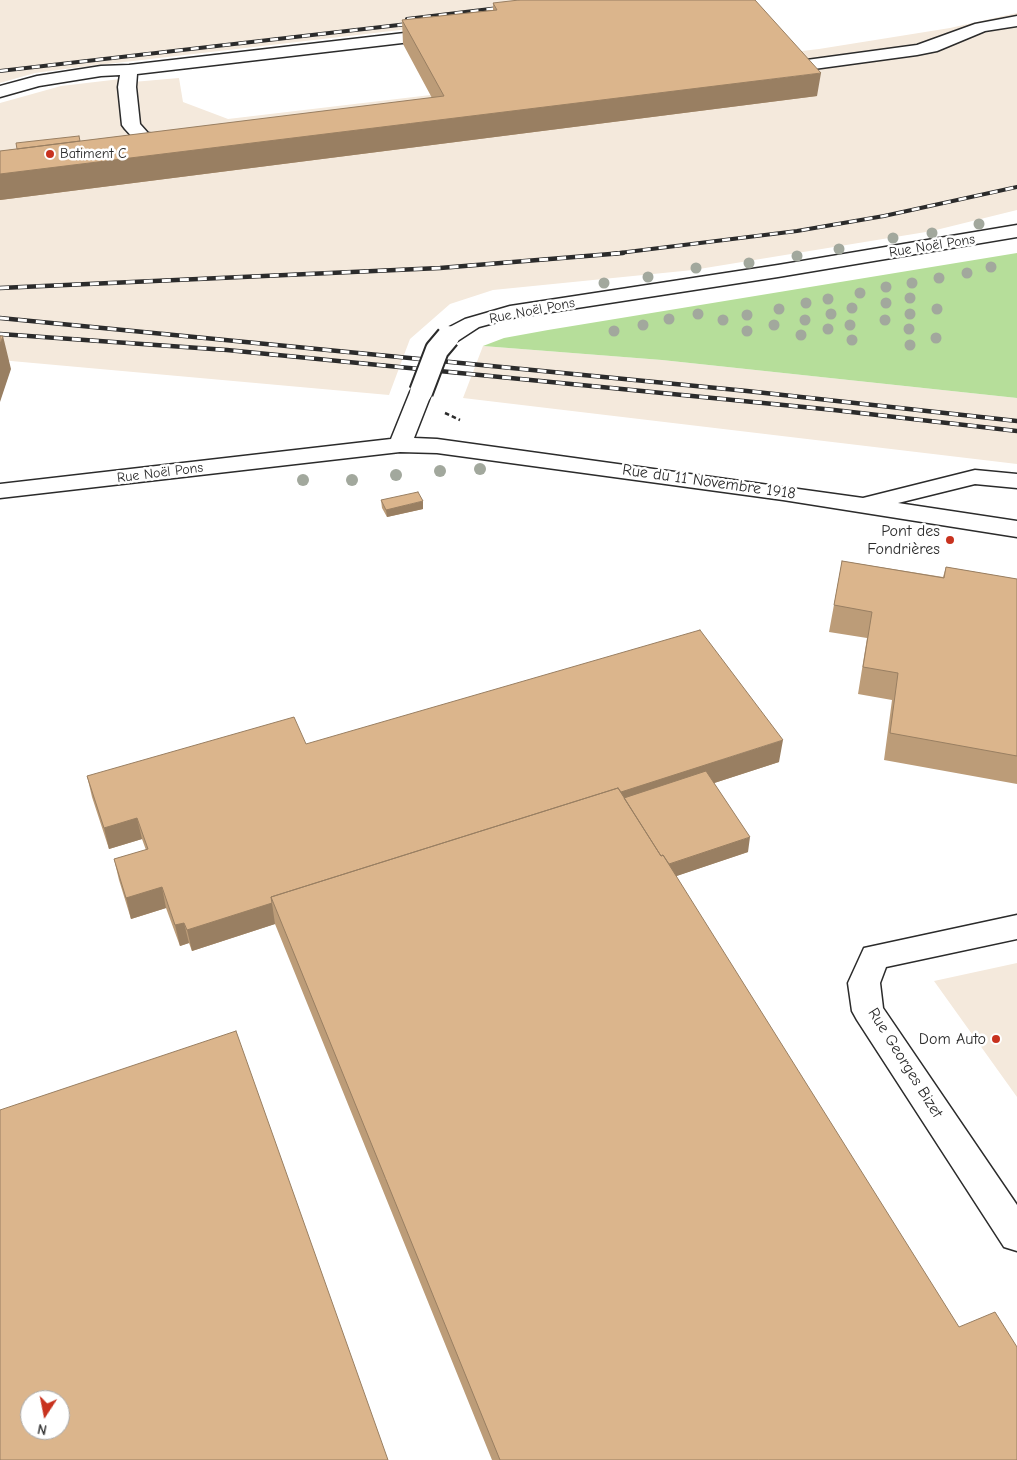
<!DOCTYPE html>
<meta charset="utf-8">
<style>
body{margin:0}
#map{position:relative;width:1017px;height:1460px;overflow:hidden;background:#fff;font-family:"Comic Neue",sans-serif}
canvas{display:block}
.north{position:absolute;left:20px;top:1390px;width:50px;height:50px;box-sizing:border-box;background:#fff;border:1px solid #aaa;border-radius:50%;rotate:191deg;font-size:14px;font-weight:700;line-height:20px;text-align:center;color:#2b2b2b}
.north::after{content:'';display:block;margin:auto;width:18px;height:22px;background:#c8321e;clip-path:polygon(50% 0,100% 100%,50% 72%,0 100%)}
</style>
<div id="map">
<canvas width="1017" height="1460"></canvas>
<div class="north">N</div>
</div>
<script>
const g = document.querySelector('canvas').getContext('2d');
g.lineJoin = 'round';
function fill(path, color) {
  g.fillStyle = color;
  g.fill(path, 'evenodd');
}
function poly(rows) {
  const path = new Path2D();
  for (const r of rows) {
    path.moveTo(r[0], r[1]);
    for (let i = 2; i < r.length; i += 2) path.lineTo(r[i], r[i + 1]);
  }
  return path;
}
function trace(path, color, width, dash) {
  g.strokeStyle = color;
  g.lineWidth = width;
  g.lineCap = dash ? 'butt' : 'round';
  g.setLineDash(dash || []);
  g.stroke(path);
}
function label(font, color, halo, rows, align = 'center') {
  g.font = font + ' "Comic Neue",sans-serif';
  g.lineWidth = 5;
  g.setLineDash([]);
  g.textBaseline = 'middle';
  g.strokeStyle = halo;
  g.fillStyle = color;
  for (const [text, x, y, turn = 0] of rows) {
    g.save();
    g.translate(x, y);
    g.rotate((+turn || 0) * Math.PI / 180);
    g.textAlign = isNaN(turn) ? turn : align;
    if (halo) g.strokeText(text, 0, 0);
    g.fillText(text, 0, 0);
    g.restore();
  }
}
const built = poly([
 [0,0,659,0,73,68,35,73,0,83],
 [1017,13,1017,210,932,231,693,270,493,290,450,304,410,339,389,395,0,360,0,103,61,86,129,78,133,82,179,78,183,102,228,119,819,49,950,28],
 [483,346,662,360,1017,398,1017,464,463,398],
 [1017,963,1017,1097,934,981]
]);
const green = poly([
 [1017,253,1017,398,662,360,483,346,504,338,548,330]
]);
const path = poly([
 [445,413,460,420]
]);
const minor = poly([
 [1017,16,1017,26,985,31,937,51,917,55,777,74,771,73,768,69,771,65,777,64,917,45,975,24,1017,16],
 [439,29,445,30,447,34,445,38,137,74,136,87,140,124,148,133,180,139,183,143,180,147,174,148,164,148,136,141,125,129,122,125,118,87,120,75,101,76,39,86,0,97,0,86,37,76,101,66,129,65,439,29],
 [1017,225,1017,237,778,277,512,318,479,327,456,342,448,343,440,342,437,337,440,332,465,319,510,306,778,265,1017,225],
 [421,385,429,387,432,392,414,438,437,439,863,498,975,470,1017,474,1017,488,975,484,898,503,1017,521,1017,537,783,500,437,453,400,452,0,498,0,484,391,439,410,392,413,387,421,385],
 [1017,915,1017,939,886,967,880,983,883,1008,1017,1205,1017,1251,1004,1247,857,1020,852,1011,848,983,864,948,1017,915]
]);
const railFar1 = poly([
 [407,19,507,7],
 [0,71,416,23],
 [611,254,797,231,884,216,1017,187]
]);
const rail = poly([
 [0,288,440,268,623,253],
 [0,318,747,391,1017,421],
 [0,334,227,350,834,410,1017,431]
]);
const minorBridge = poly([
 [421,392,437,350,448,337]
]);
const trees = [
 [979,224,5.5],
 [932,233,5.5],
 [893,238,5.5],
 [839,249,5.5],
 [797,256,5.5],
 [749,263,5.5],
 [991,267,5.5],
 [696,268,5.5],
 [967,273,5.5],
 [648,277,5.5],
 [939,278,5.5],
 [604,283,5.5],
 [912,283,5.5],
 [886,287,5.5],
 [860,293,5.5],
 [910,298,5.5],
 [828,299,5.5],
 [806,303,5.5],
 [886,303,5.5],
 [852,308,5.5],
 [779,309,5.5],
 [937,309,5.5],
 [698,314,5.5],
 [831,314,5.5],
 [910,314,5.5],
 [747,315,5.5],
 [669,319,5.5],
 [723,320,5.5],
 [805,320,5.5],
 [885,320,5.5],
 [643,325,5.5],
 [774,325,5.5],
 [850,325,5.5],
 [828,329,5.5],
 [909,329,5.5],
 [614,331,5.5],
 [747,331,5.5],
 [801,335,5.5],
 [936,338,5.5],
 [852,340,5.5],
 [910,345,5.5],
 [480,469,6],
 [440,471,6],
 [396,475,6],
 [303,480,6],
 [352,480,6]
];
const wall = poly([
 [493,3,817,96,0,200,0,151,432,98,403,44,402,20,493,10],
 [381,500,423,509,387,517,382,508],
 [842,561,943,577,946,567,1017,579,1017,578,1017,784,884,760,892,700,858,694,867,638,829,632],
 [306,744,779,762,714,783,748,852,676,876,1017,1460,492,1460,275,924,192,951,189,943,180,946,166,908,131,919,119,880,114,859,146,850,142,839,109,849,92,797,87,776]
]);
const shadedWall = poly([
 [821,73,817,96,0,200,0,174],
 [3,336,11,369,0,402,0,344],
 [423,501,423,509,387,517,386,510],
 [783,740,779,762,625,812,273,903],
 [137,818,142,839,109,849,104,828],
 [750,837,748,852,659,882,661,867],
 [162,887,166,908,131,919,126,898],
 [272,903,275,924,192,951,187,930],
 [184,923,189,943,180,946,175,925]
]);
const building = poly([
 [519,0,755,0,821,73,0,174,0,151,444,96,402,20,497,10,493,3,519,0],
 [79,136,80,141,17,149,16,143,79,136],
 [0,336,3,336,0,344,0,336],
 [418,492,423,501,386,510,381,500,418,492],
 [842,561,944,578,946,567,1017,579,1017,756,890,733,898,673,863,667,872,612,834,605,842,561],
 [700,630,783,740,621,792,618,788,271,897,272,903,187,930,184,923,175,925,162,887,126,898,114,859,148,849,137,818,104,828,87,776,294,717,306,744,700,630],
 [706,771,750,837,669,864,663,855,661,856,624,798,706,771],
 [618,788,661,856,663,855,959,1327,995,1312,1017,1347,1017,1460,500,1460,271,897,618,788],
 [236,1031,388,1460,0,1460,0,1110,236,1031],
 [30,1400,60,1400,60,1430,30,1430,30,1400]
]);
const markers = [
 [50,154,5,"#c8321e"],
 [950,540,5,"#c8321e"],
 [996,1039,5,"#c8321e"]
];
const farPoinames = [
 ["Batiment C",60,154]
];
const farStreetnames = [
 ["Rue Noël Pons",932,246,-9],
 ["Rue Noël Pons",532,311,-11],
 ["Rue Noël Pons",160,473,-7]
];
const streetNames = [
 ["Rue du 11 Novembre 1918",709,482,8],
 ["Rue Georges Bizet",905,1063,58]
];
const poiNames = [
 ["Pont des",940,531],
 ["Fondrières",940,549],
 ["Dom Auto",986,1039]
];
fill(built, '#f4e9dc');
fill(green, '#b6de9a');
trace(minor, '#2b2b2b', 3);
trace(path, '#2b2b2b', 2.5, [4.5, 3]);
fill(minor, '#fff');
trace(railFar1, '#2b2b2b', 4);
trace(rail, '#2b2b2b', 4.5);
trace(railFar1, '#fff', 2.5, [8]);
trace(rail, '#fff', 3, [9]);
trace(minorBridge, '#2b2b2b', 26, []);
trace(minorBridge, '#fff', 22);
g.fillStyle = '#a2a89d';
for (const [x, y, r] of trees) {
  g.beginPath();
  g.arc(x, y, r, 0, 2 * Math.PI);
  g.fill();
}
fill(wall, '#bc9c78');
fill(shadedWall, '#997f62');
fill(building, '#dbb58c');
trace(building, '#997f62', 1);
for (const [x, y, r, color] of markers) {
  const dot = new Path2D();
  dot.arc(x, y, r, 0, 2 * Math.PI);
  g.fillStyle = color;
  g.fill(dot);
  trace(dot, '#fff', 2);
}
label('14px', '#2b2b2b', '#fff', farPoinames, 'left');
label('14px', '#2b2b2b', '#fff', farStreetnames);
label('16px', '#2b2b2b', '#fff', streetNames);
label('16px', '#2b2b2b', '#fff', poiNames, 'right');
</script>
